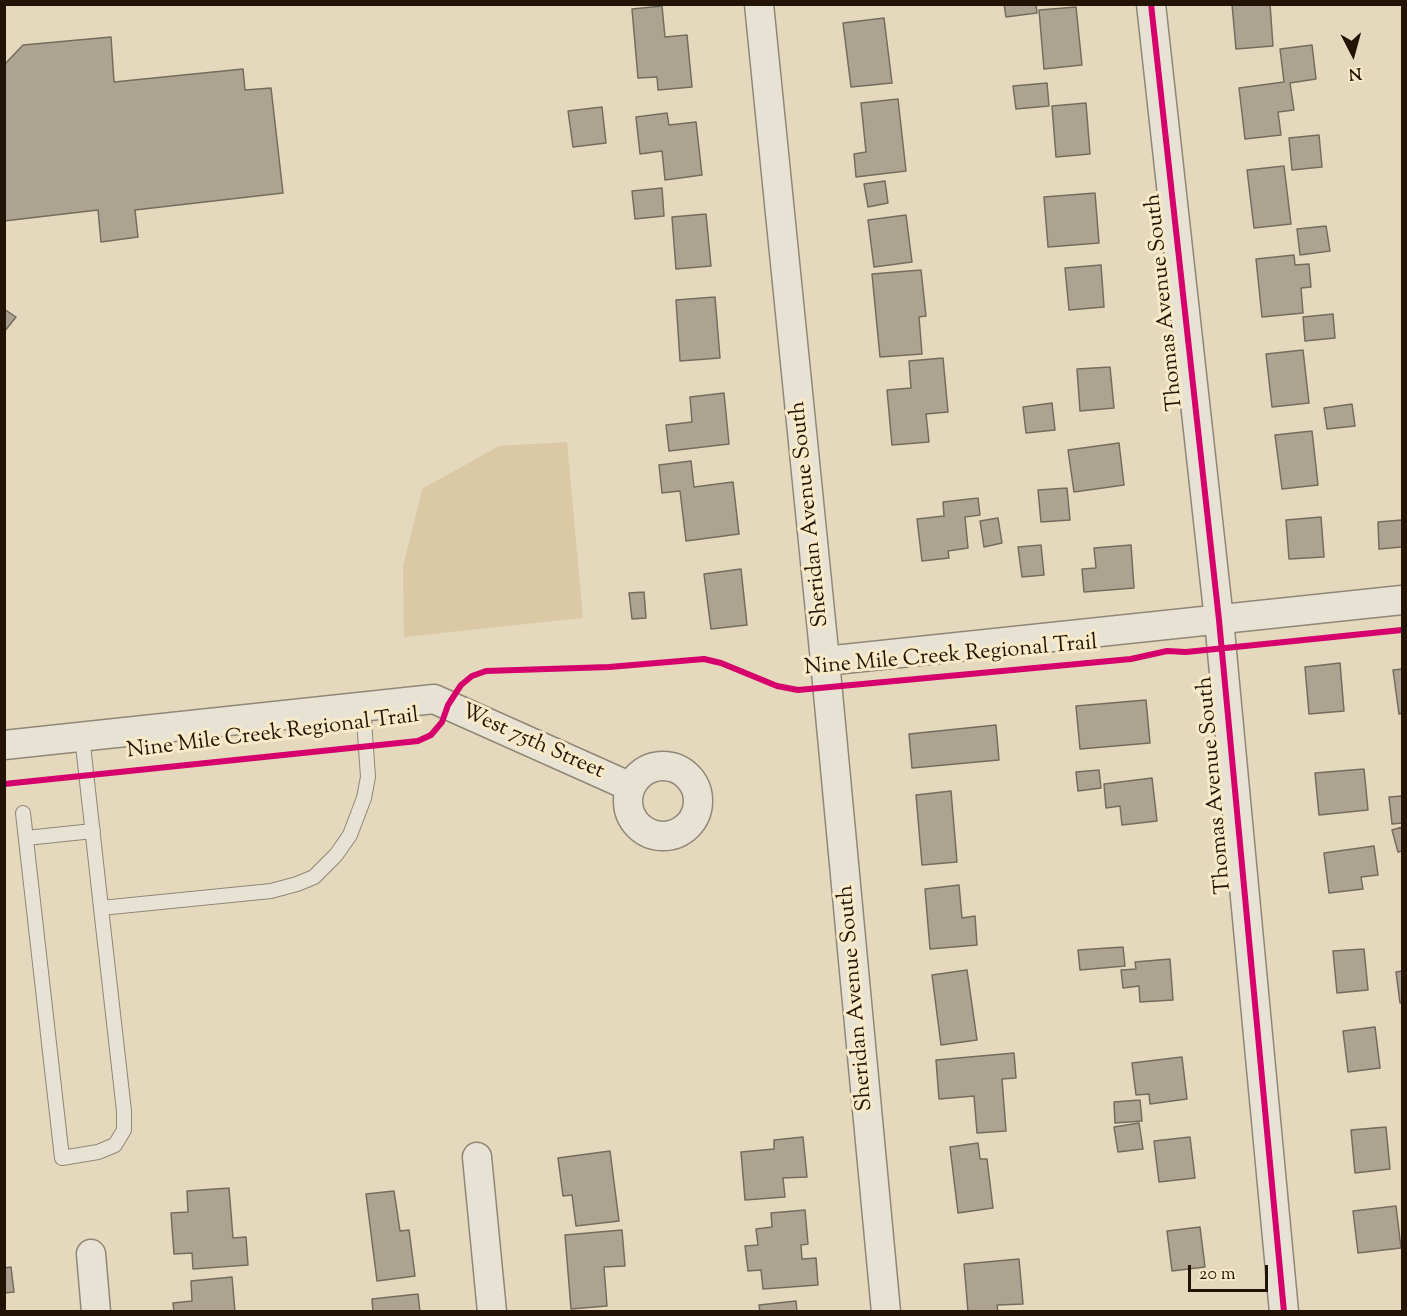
<!DOCTYPE html>
<style>
body{margin:0}
#map{position:relative;width:1407px;height:1316px;overflow:hidden;background:#e4d9bd;font-family:"Sorts Mill Goudy",serif}
canvas{display:block}
.frame{position:absolute;inset:0;border:6px solid #231305;pointer-events:none}
.north{position:absolute;left:1323px;top:24px;width:60px;height:60px;-webkit-text-stroke:4px #f8eac9;paint-order:stroke;rotate:174deg;font-size:16px;font-weight:700;line-height:24px;text-align:center;color:#231305}
.north::after{content:'';display:block;margin:auto;width:21px;height:27px;background:#231305;clip-path:polygon(50% 0,100% 100%,50% 72%,0 100%)}
.scale{position:absolute;left:1188px;top:1265px;width:80px;height:27px;box-sizing:border-box;border:3px solid #231305;border-top:0;padding-left:8px;font-size:18px;line-height:21px;white-space:nowrap;color:#231305;-webkit-text-stroke:4px #f8eac9;paint-order:stroke}
</style>
<div id="map">
<canvas width="1407" height="1316"></canvas>
<div class="frame"></div>
<div class="north">N</div>
<div class="scale">20 m</div>
</div>
<script>
const g = document.querySelector('canvas').getContext('2d');
g.lineJoin = 'round';
function fill(path, color) {
  g.fillStyle = color;
  g.fill(path, 'evenodd');
}
function poly(rows) {
  const path = new Path2D();
  for (const r of rows) {
    if (r.length === 3) {
      path.moveTo(r[0] + r[2], r[1]);
      path.arc(r[0], r[1], r[2], 0, 2 * Math.PI);
      continue;
    }
    path.moveTo(r[0], r[1]);
    for (let i = 2; i < r.length; i += 2) path.lineTo(r[i], r[i + 1]);
  }
  return path;
}
function trace(path, color, width, dash) {
  g.strokeStyle = color;
  g.lineWidth = width;
  g.lineCap = dash ? 'butt' : 'round';
  g.setLineDash(dash || []);
  g.stroke(path);
}
function label(font, color, halo, rows, align = 'center') {
  g.font = font + ' "Sorts Mill Goudy",serif';
  g.lineWidth = 6;
  g.setLineDash([]);
  g.textBaseline = 'middle';
  g.strokeStyle = halo;
  g.fillStyle = color;
  for (const [text, x, y, turn = 0] of rows) {
    g.save();
    g.translate(x, y);
    g.rotate((+turn || 0) * Math.PI / 180);
    g.textAlign = isNaN(turn) ? turn : align;
    if (halo) g.strokeText(text, 0, 0);
    g.fillText(text, 0, 0);
    g.restore();
  }
}
const green = poly([
 [567,442,583,618,404,637,403,567,422,489,499,446]
]);
const building = poly([
 [1004,4,1036,4,1037,13,1006,17,1004,4],
 [1232,4,1270,4,1273,46,1236,49,1232,4],
 [662,6,665,37,687,35,692,87,658,90,657,77,638,78,632,9,662,6],
 [1076,7,1082,65,1044,69,1039,10,1076,7],
 [884,18,892,83,851,87,843,23,884,18],
 [111,37,114,82,243,69,245,90,271,88,283,193,135,210,138,237,101,242,98,210,4,221,4,65,23,45,111,37],
 [1312,45,1316,79,1290,83,1294,110,1278,112,1281,135,1245,139,1239,88,1284,82,1280,49,1312,45],
 [1047,83,1049,106,1016,109,1013,86,1047,83],
 [898,99,906,171,856,177,854,154,866,152,861,103,898,99],
 [1086,103,1090,154,1056,157,1052,106,1086,103],
 [602,107,606,143,573,147,568,111,602,107],
 [667,113,669,125,696,122,702,175,665,180,662,151,640,154,636,117,667,113],
 [1319,135,1322,167,1292,170,1289,138,1319,135],
 [1284,166,1291,224,1254,228,1247,170,1284,166],
 [885,181,888,203,868,207,864,184,885,181],
 [662,188,664,216,635,219,632,191,662,188],
 [1095,193,1099,243,1048,247,1044,197,1095,193],
 [706,214,711,266,676,269,672,217,706,214],
 [906,215,912,262,874,267,868,220,906,215],
 [1326,226,1330,251,1300,255,1297,229,1326,226],
 [1294,255,1295,265,1309,264,1311,287,1301,288,1303,313,1262,317,1256,259,1294,255],
 [1101,265,1104,307,1069,310,1065,268,1101,265],
 [921,270,926,316,919,317,922,354,880,357,872,274,921,270],
 [715,297,720,358,680,361,676,300,715,297],
 [4,309,16,317,4,332,4,309],
 [1333,314,1335,338,1305,341,1303,317,1333,314],
 [1303,350,1309,403,1272,407,1266,354,1303,350],
 [943,358,948,412,926,414,929,442,892,445,887,390,911,388,909,361,943,358],
 [1110,367,1114,408,1080,411,1077,369,1110,367],
 [724,393,729,444,669,451,666,425,692,422,690,397,724,393],
 [1052,403,1055,430,1026,433,1023,407,1052,403],
 [1352,404,1355,426,1327,429,1324,408,1352,404],
 [1312,431,1318,485,1282,489,1275,435,1312,431],
 [1119,443,1124,485,1074,492,1068,450,1119,443],
 [691,461,694,487,733,482,739,534,686,541,680,491,662,493,659,465,691,461],
 [1067,488,1070,520,1041,522,1038,490,1067,488],
 [978,498,980,515,965,517,968,548,948,551,949,558,922,561,917,519,944,516,943,502,978,498],
 [1321,517,1324,557,1289,559,1286,520,1321,517],
 [998,518,1002,543,984,547,980,521,998,518],
 [1402,520,1402,547,1379,549,1378,522,1402,520],
 [1041,545,1044,575,1022,577,1018,547,1041,545],
 [1131,545,1134,588,1084,592,1082,569,1096,568,1094,548,1131,545],
 [741,569,747,625,711,629,704,574,741,569],
 [644,592,646,618,632,619,629,593,644,592],
 [1340,663,1344,711,1309,714,1305,667,1340,663],
 [1402,669,1402,713,1399,714,1393,670,1402,669],
 [1146,700,1150,743,1080,749,1076,706,1146,700],
 [996,725,999,760,912,768,909,734,996,725],
 [1364,769,1368,810,1319,815,1315,773,1364,769],
 [1099,770,1101,788,1078,791,1076,772,1099,770],
 [1152,778,1157,821,1122,825,1120,806,1106,808,1104,784,1152,778],
 [951,791,957,862,922,865,916,795,951,791],
 [1402,796,1402,823,1392,824,1389,797,1402,796],
 [1402,827,1402,851,1398,852,1392,830,1402,827],
 [1374,846,1378,875,1361,877,1363,889,1329,893,1324,853,1374,846],
 [959,885,962,918,975,916,977,945,930,949,925,889,959,885],
 [1123,947,1125,966,1080,970,1078,950,1123,947],
 [1364,949,1368,990,1337,993,1333,951,1364,949],
 [1170,959,1173,1000,1140,1002,1139,986,1123,988,1121,970,1136,969,1135,962,1170,959],
 [967,970,977,1040,941,1045,932,975,967,970],
 [1402,971,1402,1003,1400,1003,1396,972,1402,971],
 [1375,1027,1380,1068,1348,1072,1343,1031,1375,1027],
 [1014,1053,1016,1078,1002,1079,1006,1131,977,1133,974,1096,939,1099,936,1060,1014,1053],
 [1182,1057,1187,1099,1150,1104,1149,1094,1136,1095,1132,1063,1182,1057],
 [1140,1100,1142,1121,1115,1123,1114,1102,1140,1100],
 [1139,1123,1143,1149,1118,1152,1114,1127,1139,1123],
 [1386,1127,1390,1169,1355,1173,1351,1130,1386,1127],
 [803,1137,807,1177,783,1178,785,1197,745,1200,741,1152,774,1149,774,1140,803,1137],
 [1190,1137,1195,1178,1159,1182,1154,1141,1190,1137],
 [978,1143,980,1159,987,1159,993,1208,958,1213,950,1147,978,1143],
 [610,1151,619,1221,576,1226,572,1195,563,1196,558,1158,610,1151],
 [229,1188,233,1238,246,1237,248,1265,193,1269,192,1253,174,1254,171,1213,188,1212,187,1191,229,1188],
 [394,1191,400,1231,409,1230,415,1276,377,1281,366,1194,394,1191],
 [1396,1206,1401,1248,1358,1253,1353,1211,1396,1206],
 [805,1210,808,1244,801,1245,802,1259,816,1258,818,1285,763,1289,761,1270,748,1271,745,1246,758,1245,756,1229,772,1227,771,1213,805,1210],
 [1200,1227,1205,1267,1172,1271,1167,1231,1200,1227],
 [622,1230,625,1266,604,1267,607,1306,571,1309,565,1235,622,1230],
 [1019,1259,1023,1304,997,1305,998,1312,968,1312,964,1264,1019,1259],
 [11,1267,14,1292,4,1293,4,1268,11,1267],
 [232,1277,235,1312,174,1312,173,1303,192,1301,191,1281,232,1277],
 [418,1294,420,1312,373,1312,372,1299,418,1294],
 [796,1301,797,1312,760,1312,759,1305,796,1301]
]);
const lane = poly([
 [82,736,101,908,271,891,297,884,314,877,336,855,350,835,364,798,368,777,363,705],
 [23,813,62,1158,98,1152,115,1145,124,1130,124,1111,101,908],
 [26,838,93,831]
]);
const street = poly([
 [759,4,825,661,886,1312],
 [1151,4,1219,620,1284,1312],
 [825,661,1402,600],
 [4,745,434,699,631,787],
 [663,801,35],
 [477,1157,492,1312],
 [91,1254,96,1312]
]);
const cycleway = poly([
 [1151,4,1219,620,1284,1312],
 [4,784,418,741,431,735,442,722,448,705,461,685,472,676,486,671,609,667,704,659,721,663,777,686,798,690,1131,659,1167,651,1186,652,1402,630]
]);
const streetNames = [
 ["Thomas Avenue South",1166,302,-96],
 ["Sheridan Avenue South",811,514,-96],
 ["Nine Mile Creek Regional Trail",951,657,-5],
 ["Nine Mile Creek Regional Trail",273,735,-7],
 ["West 75th Street",532,743,24],
 ["Thomas Avenue South",1216,785,-95],
 ["Sheridan Avenue South",857,998,-95]
];
fill(green, '#dac9a4');
fill(building, '#aca491');
trace(building, '#746d5d', 1.5);
trace(lane, '#908776', 16);
trace(street, '#908776', 31);
trace(lane, '#e8e2d4', 14);
trace(street, '#e8e2d4', 28);
trace(cycleway, '#d6006c', 6);
label('22px', '#231305', '#f8eac9', streetNames);
</script>
